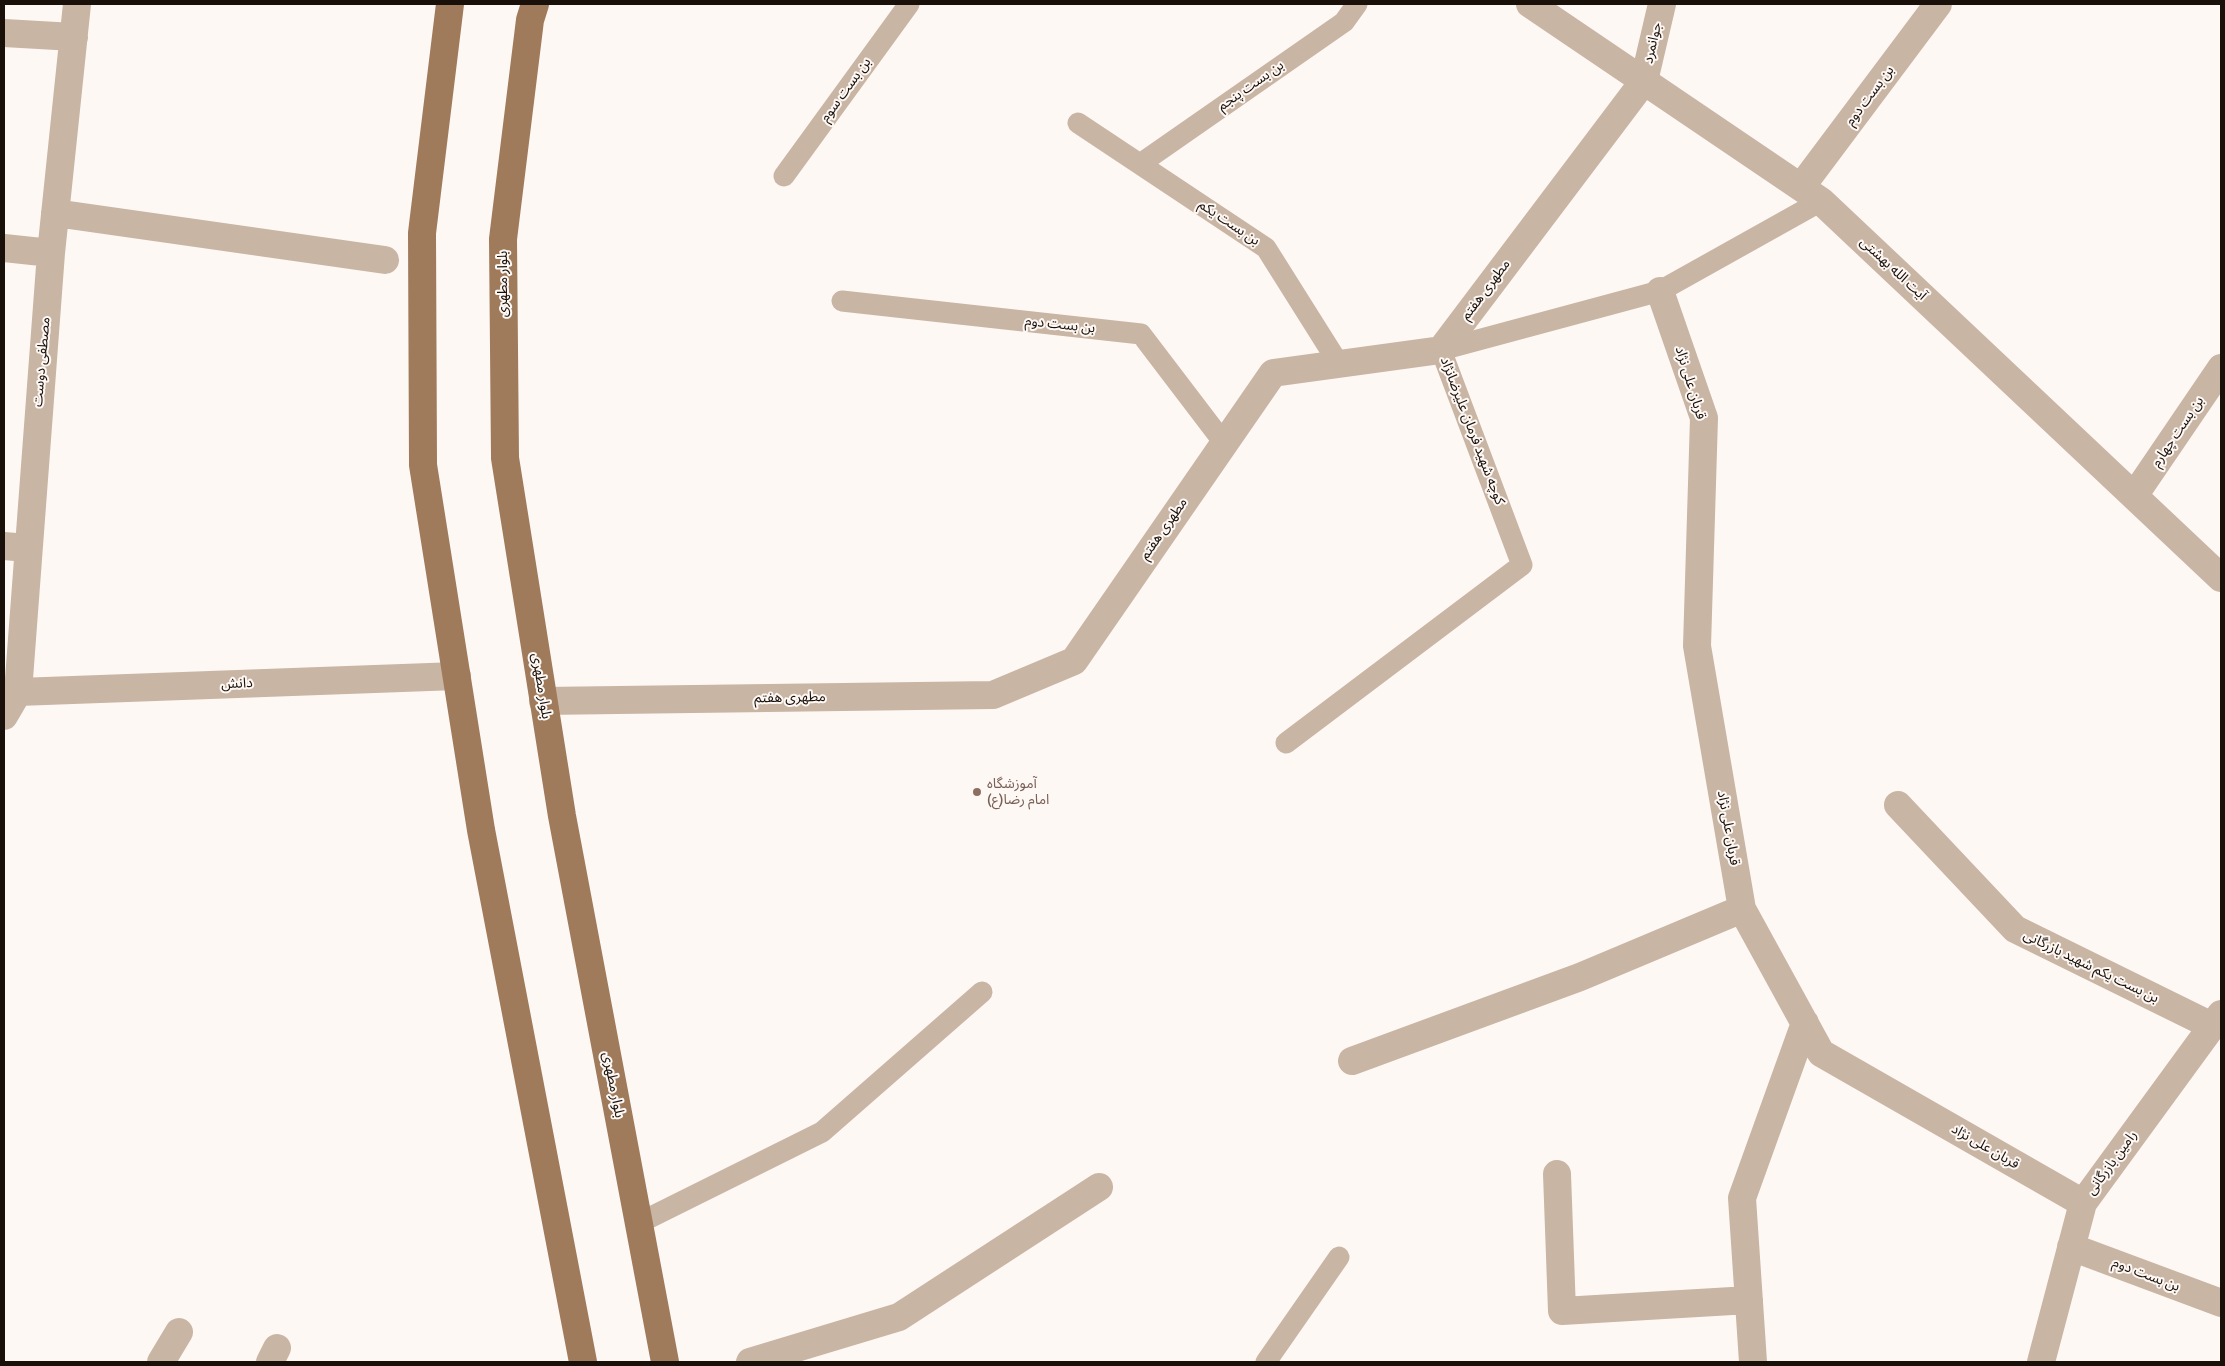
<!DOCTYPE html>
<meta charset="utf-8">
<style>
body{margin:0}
#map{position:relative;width:2225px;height:1366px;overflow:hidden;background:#fef8f5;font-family:Signika,sans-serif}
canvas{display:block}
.frame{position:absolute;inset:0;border:5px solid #19100a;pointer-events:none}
</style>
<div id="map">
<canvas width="2225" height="1366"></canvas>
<div class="frame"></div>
</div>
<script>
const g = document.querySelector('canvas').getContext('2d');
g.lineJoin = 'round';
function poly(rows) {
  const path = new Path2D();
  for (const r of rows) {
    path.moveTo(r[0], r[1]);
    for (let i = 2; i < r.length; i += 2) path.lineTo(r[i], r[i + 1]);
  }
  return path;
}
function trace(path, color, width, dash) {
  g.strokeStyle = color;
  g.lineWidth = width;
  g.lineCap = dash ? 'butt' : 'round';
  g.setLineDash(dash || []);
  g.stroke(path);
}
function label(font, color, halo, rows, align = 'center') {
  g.font = font + ' Signika,"Noto Sans Arabic",sans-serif';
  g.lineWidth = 4;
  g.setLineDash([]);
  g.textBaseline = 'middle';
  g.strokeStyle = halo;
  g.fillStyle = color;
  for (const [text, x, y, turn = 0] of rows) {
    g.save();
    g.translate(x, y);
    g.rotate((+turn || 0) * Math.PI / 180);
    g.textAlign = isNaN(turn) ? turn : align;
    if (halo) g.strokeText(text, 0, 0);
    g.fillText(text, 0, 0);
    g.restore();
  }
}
const service = poly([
 [1078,123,1266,248,1339,364],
 [1140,164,1344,22,1357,4],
 [784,176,909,4],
 [842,301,1141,334,1224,443],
 [1286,743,1522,565,1441,350,1660,291,1821,201],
 [639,1223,822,1132,982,992],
 [1266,1362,1339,1257]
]);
const minor = poly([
 [1530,4,1821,201,2221,578],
 [4,33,74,37],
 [1801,187,1938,4],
 [55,213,385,260],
 [4,248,51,253],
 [1660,291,1704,418,1697,646,1742,909,1821,1053,2083,1203],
 [2134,496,2221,368],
 [4,546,27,548],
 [18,692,457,676],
 [543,701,993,695,1074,661,1273,373,1441,350,1644,81,1662,4],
 [4,716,18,692,51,253,77,4],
 [1898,805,2015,929,2212,1026],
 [1352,1061,1580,977,1742,909],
 [1557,1174,1562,1311,1749,1300],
 [2071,1247,2221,1303],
 [161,1362,179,1332],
 [270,1362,277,1348],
 [750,1362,899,1317,1099,1187],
 [1753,1362,1742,1198,1805,1023],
 [2041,1362,2083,1203,2221,1014]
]);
const primary = poly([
 [450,4,422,233,423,465,481,830,583,1362],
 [535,4,530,20,503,239,505,458,562,816,665,1362]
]);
const markers = [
 [977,792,5,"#8d6e63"]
];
const streetNames = [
 ["جوانمرد",1653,43,-77],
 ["بن بست پنجم",1251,86,-35],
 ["بن بست سوم",846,90,-54],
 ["بن بست دوم",1870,96,-53],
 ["بن بست یکم",1229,223,34],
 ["آیت الله بهشتی",1893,269,43],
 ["بلوار مطهری",503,284,-90],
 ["مطهری هفتم",1486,290,-53],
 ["بن بست دوم",1060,325,6],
 ["مصطفی دوست",42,362,-85],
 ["قربان علی نژاد",1690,383,73],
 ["کوچه شهید فرمان علیرضانژاد",1472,431,69],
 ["بن بست چهارم",2178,432,-56],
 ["مطهری هفتم",1164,529,-55],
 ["دانش",237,684,-2],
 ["بلوار مطهری",541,686,81],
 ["مطهری هفتم",790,698,-1],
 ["قربان علی نژاد",1728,828,80],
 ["بن بست یکم شهید بازرگانی",2091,967,26],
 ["بلوار مطهری",613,1085,79],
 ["قربان علی نژاد",1985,1147,30],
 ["رامین بازرگانی",2112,1163,-54],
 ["بن بست دوم",2146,1275,21]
];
const educationNames = [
 ["آموزشگاه",987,784],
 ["امام رضا(ع)",987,800]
];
trace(service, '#c9b5a4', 21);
trace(minor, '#c9b5a4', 28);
trace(primary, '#9f7b5c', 28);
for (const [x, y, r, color] of markers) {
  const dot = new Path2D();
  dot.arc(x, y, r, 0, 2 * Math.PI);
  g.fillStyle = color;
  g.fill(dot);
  trace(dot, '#fef8f5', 2);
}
label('14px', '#19100a', '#fef8f5', streetNames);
label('14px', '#785e54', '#fef8f5', educationNames, 'left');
</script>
